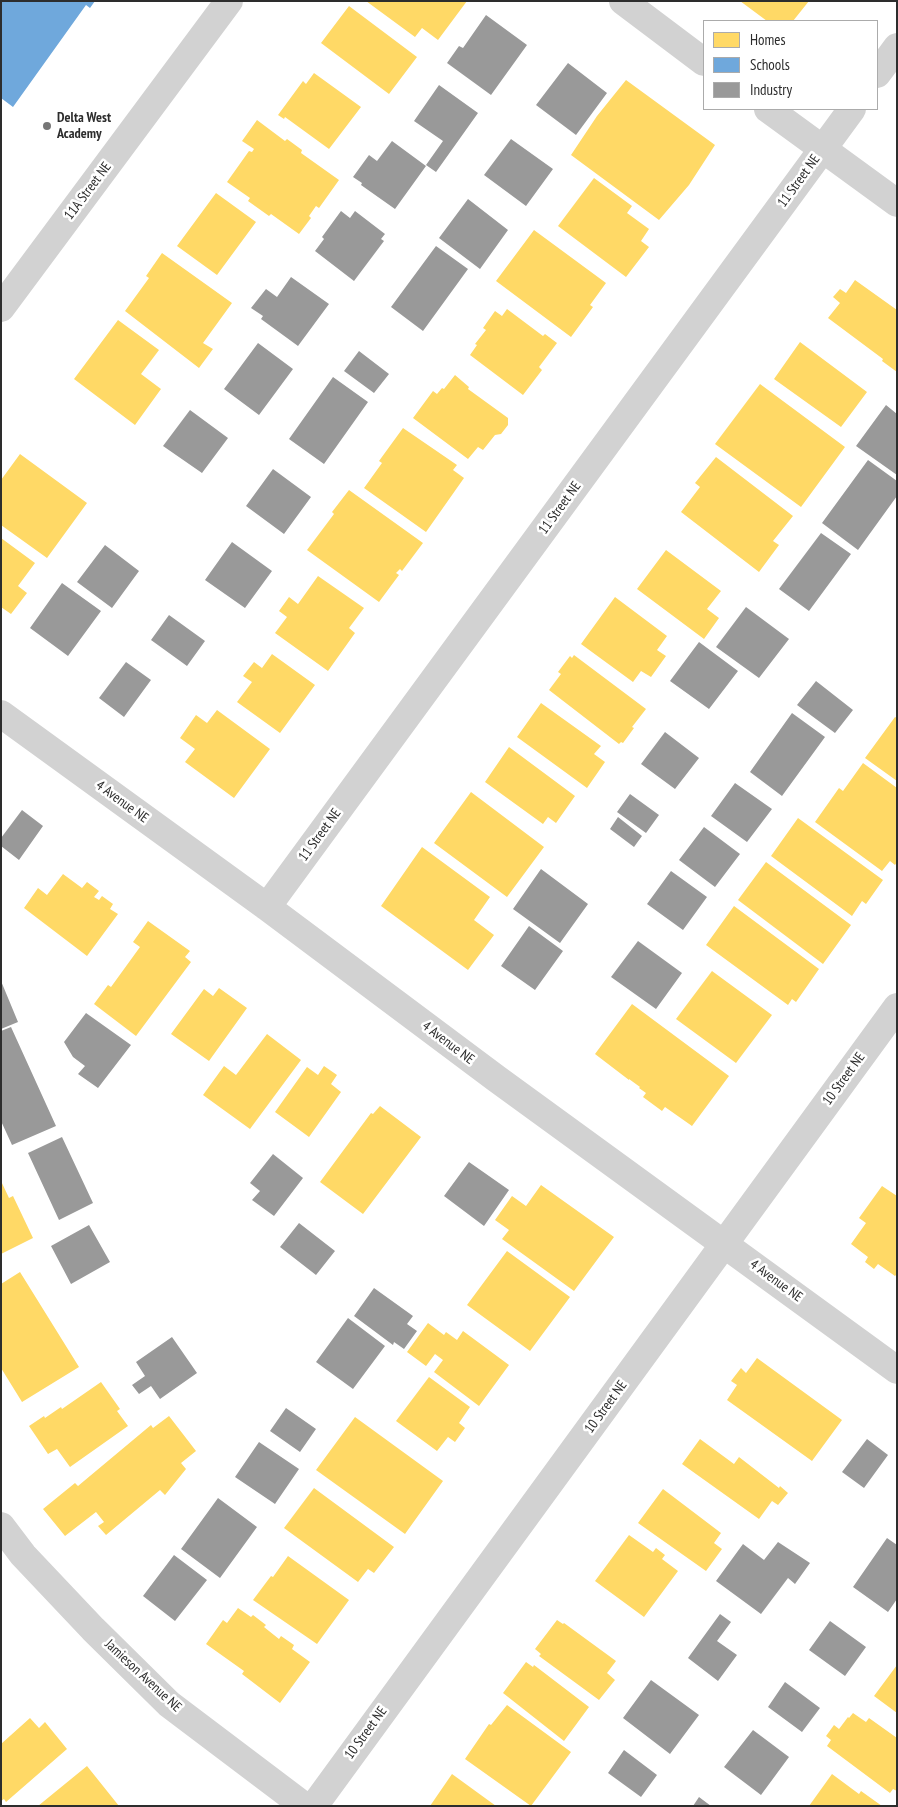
<!DOCTYPE html>
<style>
body{margin:0}
#map{position:relative;width:898px;height:1807px;overflow:hidden;background:#fff;font-family:"PT Sans Narrow",sans-serif}
canvas{display:block}
.frame{position:absolute;inset:0;border:2px solid #2d2d2d;pointer-events:none}
.legend{position:absolute;left:703px;top:20px;width:175px;height:90px;box-sizing:border-box;background:#fff;border:1px solid #ababab;margin:0;padding:6px 9px;list-style:none;font-size:15px;color:#2d2d2d}
.legend li{display:flex;align-items:center;gap:10px;height:25px}
.legend b{width:25px;border:1px solid #ababab}
</style>
<div id="map">
<canvas width="898" height="1807"></canvas>
<div class="frame"></div>
<ul class="legend">
<li><b style="height:14px;background:#ffd966"></b>Homes</li>
<li><b style="height:14px;background:#6fa8dc"></b>Schools</li>
<li><b style="height:14px;background:#999"></b>Industry</li>
</ul>
</div>
<script>
const g = document.querySelector('canvas').getContext('2d');
g.lineJoin = 'round';
function fill(path, color) {
  g.fillStyle = color;
  g.fill(path, 'evenodd');
}
function poly(rows) {
  const path = new Path2D();
  for (const r of rows) {
    path.moveTo(r[0], r[1]);
    for (let i = 2; i < r.length; i += 2) path.lineTo(r[i], r[i + 1]);
  }
  return path;
}
function trace(path, color, width, dash) {
  g.strokeStyle = color;
  g.lineWidth = width;
  g.lineCap = dash ? 'butt' : 'round';
  g.setLineDash(dash || []);
  g.stroke(path);
}
function label(font, color, halo, rows, align = 'center') {
  g.font = font + ' "PT Sans Narrow",sans-serif';
  g.lineWidth = 5;
  g.setLineDash([]);
  g.textBaseline = 'middle';
  g.strokeStyle = halo;
  g.fillStyle = color;
  for (const [text, x, y, turn = 0] of rows) {
    g.save();
    g.translate(x, y);
    g.rotate((+turn || 0) * Math.PI / 180);
    g.textAlign = isNaN(turn) ? turn : align;
    if (halo) g.strokeText(text, 0, 0);
    g.fillText(text, 0, 0);
    g.restore();
  }
}
const homes = poly([
 [366,1,467,1,438,40,422,28,415,37],
 [740,1,809,1,793,21,767,21],
 [349,6,417,57,389,94,321,43],
 [314,73,361,107,329,149,285,117,284,119,278,115,303,81,306,84],
 [626,80,715,145,689,185,659,220,571,155,597,116],
 [257,120,285,141,287,139,302,150,301,153,339,180,319,208,316,206,309,216,311,218,299,234,271,214,269,216,248,201,250,198,227,182,249,151,252,152,254,149,242,141],
 [594,178,632,206,627,213,649,229,641,241,649,247,626,277,558,226],
 [216,193,256,222,217,275,177,246],
 [534,230,606,283,590,305,593,307,571,337,496,281],
 [162,253,232,303,203,343,213,349,199,368,125,311,149,278,146,276],
 [855,280,897,310,897,372,882,361,883,359,828,318,840,303,833,297,840,289,846,293],
 [507,309,543,336,545,334,557,343,539,367,542,370,523,395,470,355,477,345,475,344,486,330,483,328,495,311,502,316],
 [118,320,159,350,141,374,161,389,135,425,74,379],
 [800,342,867,392,841,427,774,379],
 [455,375,469,387,468,389,508,418,508,425,501,434,495,435,483,450,478,447,468,459,413,418,433,391,437,394,442,388,444,389],
 [760,384,845,447,801,507,715,444],
 [403,428,457,465,453,470,464,478,426,532,364,488,382,463,379,461],
 [20,454,87,503,47,558,1,525,1,480],
 [716,457,793,516,773,541,779,545,759,572,681,512,700,487,695,483],
 [349,490,423,543,402,571,400,569,396,573,399,575,379,602,307,550,334,514,332,512],
 [1,538,35,563,18,586,27,593,11,614,1,607],
 [666,550,721,591,707,609,719,618,704,639,637,589],
 [318,576,364,608,349,628,355,633,328,671,275,633,287,617,279,611,289,597,298,604],
 [615,597,667,636,657,650,666,656,651,677,641,671,633,682,581,644],
 [272,654,315,685,280,733,237,702,252,682,243,676,254,662,262,668],
 [574,655,646,709,632,727,634,728,623,743,621,742,619,744,549,690,561,674,558,672,570,656,572,658],
 [541,703,601,746,594,754,605,762,587,788,517,737],
 [217,710,270,749,234,798,185,762,195,749,180,738,196,715,207,723],
 [895,717,897,718,897,781,865,758],
 [509,747,575,796,556,823,548,817,543,824,485,782],
 [863,763,897,788,897,862,895,865,890,861,882,871,815,822,839,788,843,791],
 [471,792,544,847,507,897,434,843],
 [798,818,883,880,866,904,862,901,852,916,771,856],
 [422,847,490,897,474,920,494,935,468,970,381,906],
 [766,862,851,925,823,964,738,900],
 [63,874,82,888,87,882,99,891,94,897,99,900,102,896,113,904,110,909,118,914,87,956,24,908,38,888,47,895],
 [734,906,819,969,796,1002,792,999,788,1005,706,945],
 [148,921,190,951,185,957,191,962,136,1036,94,1004,108,985,111,987,140,947,133,942],
 [712,971,772,1015,736,1063,676,1019],
 [219,988,247,1008,209,1061,171,1034,204,989,213,996],
 [632,1004,729,1076,692,1126,665,1107,662,1111,643,1097,646,1093,639,1088,640,1087,629,1079,629,1080,595,1054],
 [267,1034,301,1060,250,1129,203,1095,224,1066,236,1075],
 [324,1066,337,1075,331,1084,341,1092,309,1137,275,1112,307,1067,318,1075],
 [380,1106,421,1137,363,1214,320,1182,371,1113,373,1114],
 [1,1181,9,1198,13,1196,33,1238,1,1254],
 [541,1185,614,1237,574,1291,502,1239,509,1230,495,1220,512,1196,526,1206],
 [882,1186,897,1196,897,1274,895,1276,878,1264,874,1269,865,1262,868,1257,851,1244,866,1223,859,1218],
 [507,1251,570,1297,530,1351,467,1305],
 [20,1272,79,1367,22,1402,1,1368,1,1284],
 [428,1323,444,1335,446,1332,457,1340,463,1331,509,1365,479,1406,434,1372,443,1360,435,1354,426,1366,407,1352],
 [757,1358,842,1420,812,1461,727,1400,737,1385,731,1381,741,1368,746,1373],
 [429,1377,470,1407,459,1423,465,1428,455,1442,448,1437,437,1451,396,1421],
 [101,1382,120,1409,117,1411,128,1426,70,1467,57,1449,48,1454,29,1426,44,1416,45,1418,61,1407,62,1409],
 [169,1416,196,1451,181,1463,186,1469,165,1495,160,1490,106,1535,98,1526,104,1522,96,1512,65,1536,43,1509,75,1483,78,1486,151,1425,153,1428],
 [355,1417,443,1481,405,1534,316,1470],
 [700,1439,734,1464,739,1457,779,1488,780,1486,788,1493,778,1505,772,1501,759,1519,682,1464],
 [314,1488,394,1547,374,1573,368,1569,358,1582,284,1528],
 [663,1489,721,1533,714,1543,722,1549,706,1571,638,1523],
 [629,1535,653,1552,656,1548,665,1555,662,1559,678,1571,644,1617,595,1581],
 [288,1556,349,1600,317,1644,253,1600,271,1576,273,1577],
 [238,1608,251,1617,253,1615,266,1625,264,1627,279,1639,281,1636,294,1645,292,1649,310,1662,280,1703,242,1674,244,1671,206,1644,223,1620,227,1623],
 [557,1620,563,1624,564,1623,616,1661,607,1673,615,1680,599,1700,539,1656,541,1654,535,1649],
 [526,1662,533,1667,534,1665,589,1707,564,1741,503,1693],
 [897,1665,897,1713,874,1696],
 [507,1705,571,1752,531,1806,465,1759,489,1724,491,1725],
 [853,1713,866,1722,869,1718,897,1738,897,1791,893,1789,890,1793,827,1746,831,1740,826,1736,834,1725,839,1729,848,1717,849,1718],
 [30,1718,39,1728,45,1722,67,1749,6,1802,4,1799,1,1801,1,1744],
 [87,1766,119,1806,38,1806],
 [452,1774,496,1806,430,1806],
 [832,1774,859,1794,861,1791,882,1806,809,1806]
]);
const schools = poly([
 [1,1,95,1,90,8,86,5,13,107,1,98]
]);
const industry = poly([
 [486,15,527,45,491,95,447,63,459,46,463,48],
 [568,63,607,93,576,135,536,105],
 [439,85,478,113,436,172,426,165,443,141,414,121],
 [511,139,553,169,526,206,484,175],
 [392,141,426,166,395,209,361,185,362,183,353,177,369,155,377,161],
 [468,199,508,230,480,269,439,238],
 [341,211,350,218,355,211,385,234,381,239,384,241,354,281,315,251,324,239,322,237],
 [436,246,468,269,423,331,391,307],
 [291,277,329,304,298,346,261,319,263,316,251,308,266,289,277,297],
 [258,343,293,369,259,415,224,389],
 [359,351,389,374,374,393,344,371],
 [333,377,368,402,324,464,289,439],
 [886,405,897,414,897,475,856,446],
 [190,410,228,438,202,473,163,446],
 [868,460,897,481,897,496,858,550,822,523],
 [273,469,311,497,284,534,246,506],
 [821,533,851,554,809,611,779,589],
 [232,542,272,571,245,608,205,580],
 [105,545,139,571,112,608,77,582],
 [62,583,101,611,68,656,30,628],
 [746,607,789,639,759,678,716,647],
 [169,615,205,641,187,666,151,640],
 [699,642,738,671,709,709,670,681],
 [126,662,151,680,124,717,99,698],
 [816,681,853,710,835,733,797,705],
 [792,713,825,737,782,796,750,772],
 [665,732,699,758,675,789,641,764],
 [735,783,772,809,747,842,711,816],
 [630,794,659,815,646,833,617,812],
 [22,810,43,826,19,860,1,846,1,838],
 [618,817,642,836,634,847,610,829],
 [704,827,740,854,715,887,679,860],
 [541,869,588,904,560,943,513,909],
 [671,871,707,897,683,930,647,904],
 [529,926,563,951,535,990,501,966],
 [638,941,682,973,656,1009,611,977],
 [1,981,18,1022,1,1029],
 [86,1013,131,1045,98,1088,78,1074,85,1066,73,1057,64,1042],
 [11,1027,56,1126,12,1145,1,1121,1,1031],
 [62,1137,93,1203,59,1220,28,1153],
 [273,1154,303,1178,274,1216,252,1200,260,1191,250,1183],
 [469,1162,509,1190,484,1226,444,1196],
 [299,1223,335,1251,316,1275,280,1247],
 [89,1225,110,1262,71,1284,51,1246],
 [374,1288,413,1316,407,1324,417,1331,404,1349,394,1342,393,1345,354,1316],
 [348,1318,385,1346,353,1389,316,1362],
 [172,1337,197,1373,160,1399,151,1386,139,1394,132,1385,145,1376,136,1362],
 [286,1408,316,1429,300,1452,270,1431],
 [867,1439,888,1455,864,1488,842,1472],
 [259,1442,299,1469,275,1504,235,1477],
 [218,1498,257,1527,220,1578,181,1549],
 [887,1538,897,1545,897,1599,888,1612,853,1587],
 [778,1542,810,1563,795,1584,788,1578,761,1614,716,1581,743,1544,764,1560],
 [174,1555,207,1580,175,1621,143,1596],
 [720,1614,731,1622,717,1641,737,1655,718,1681,688,1658],
 [830,1621,866,1647,845,1676,809,1650],
 [651,1680,699,1715,670,1754,623,1718],
 [785,1682,820,1708,802,1732,768,1707],
 [753,1730,789,1757,761,1795,724,1767],
 [624,1750,657,1775,641,1797,608,1773],
 [699,1797,711,1806,693,1806]
]);
const minor = poly([
 [623,1,704,62],
 [877,74,897,47],
 [768,109,897,203],
 [1,308,229,1],
 [1,714,267,907,497,1079,897,1370],
 [267,907,852,109],
 [1,1526,23,1555,93,1629,169,1704,304,1806],
 [314,1806,897,1007]
]);
const markers = [
 [47,126,5,"#767676"]
];
const poiNames = [
 ["Delta West",57,118],
 ["Academy",57,134]
];
const streetNames = [
 ["11 Street NE",799,181,-54],
 ["11A Street NE",88,191,-53],
 ["11 Street NE",560,508,-54],
 ["4 Avenue NE",122,802,36],
 ["11 Street NE",320,835,-54],
 ["4 Avenue NE",448,1043,37],
 ["10 Street NE",844,1079,-54],
 ["4 Avenue NE",776,1281,36],
 ["10 Street NE",606,1407,-54],
 ["Jamieson Avenue NE",143,1676,43],
 ["10 Street NE",366,1733,-54]
];
fill(homes, '#ffd966');
fill(schools, '#6fa8dc');
fill(industry, '#999');
trace(minor, '#d2d2d2', 28);
for (const [x, y, r, color] of markers) {
  const dot = new Path2D();
  dot.arc(x, y, r, 0, 2 * Math.PI);
  g.fillStyle = color;
  g.fill(dot);
  trace(dot, '#fff', 2);
}
label('bold 14px', '#2d2d2d', '#fff', poiNames, 'left');
label('14px', '#2d2d2d', '#fff', streetNames);
</script>
